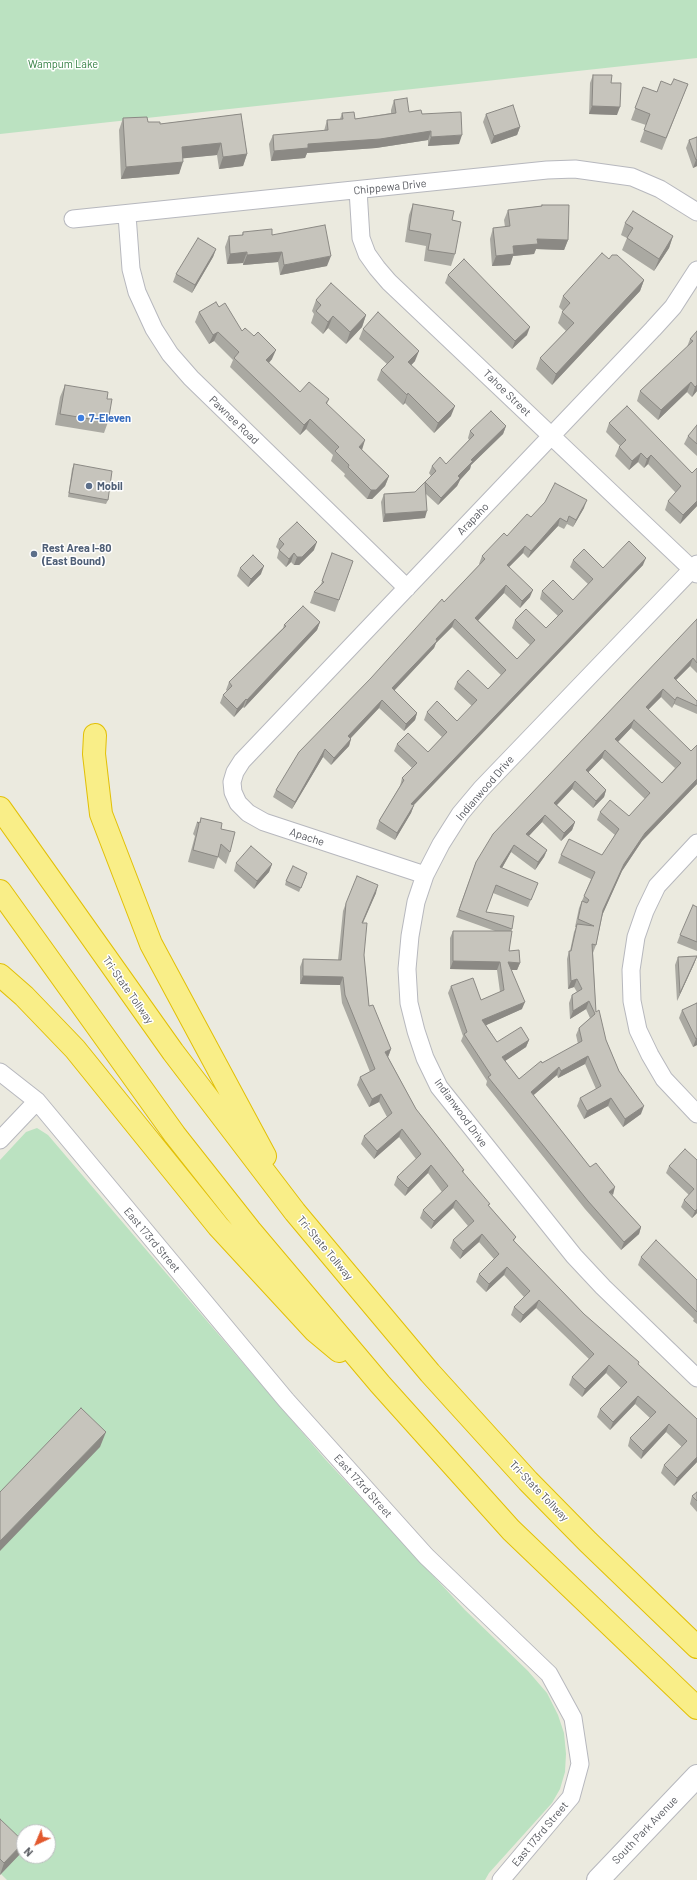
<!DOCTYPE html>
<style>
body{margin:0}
#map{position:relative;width:697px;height:1880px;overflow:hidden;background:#ebeadf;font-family:Barlow,sans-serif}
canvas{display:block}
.north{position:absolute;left:16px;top:1824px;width:40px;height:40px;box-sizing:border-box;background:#fff;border:1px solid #bcbdbf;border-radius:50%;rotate:224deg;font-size:11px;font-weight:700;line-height:16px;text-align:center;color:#585a60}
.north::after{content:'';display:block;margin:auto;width:14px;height:18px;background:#e2582d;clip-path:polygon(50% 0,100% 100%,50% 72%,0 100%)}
</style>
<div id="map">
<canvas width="697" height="1880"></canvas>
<div class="north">N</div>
</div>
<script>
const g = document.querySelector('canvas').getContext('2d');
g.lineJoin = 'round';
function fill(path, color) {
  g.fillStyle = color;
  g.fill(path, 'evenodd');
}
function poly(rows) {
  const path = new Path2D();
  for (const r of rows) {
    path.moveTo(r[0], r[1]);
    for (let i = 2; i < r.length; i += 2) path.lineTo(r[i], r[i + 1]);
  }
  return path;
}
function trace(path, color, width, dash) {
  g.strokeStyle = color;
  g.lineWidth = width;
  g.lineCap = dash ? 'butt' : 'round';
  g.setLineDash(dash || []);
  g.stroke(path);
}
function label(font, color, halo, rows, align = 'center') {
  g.font = font + ' Barlow,sans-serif';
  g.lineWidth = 3;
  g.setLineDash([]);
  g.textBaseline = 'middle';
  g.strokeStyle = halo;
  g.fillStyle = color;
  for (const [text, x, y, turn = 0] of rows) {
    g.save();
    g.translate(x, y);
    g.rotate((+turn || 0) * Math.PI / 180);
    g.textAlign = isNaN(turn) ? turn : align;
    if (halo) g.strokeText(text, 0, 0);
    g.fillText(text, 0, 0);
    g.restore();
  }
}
const green = poly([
 [0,0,697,0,697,58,0,134],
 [37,1128,48,1135,325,1459,465,1610,528,1671,547,1693,558,1715,564,1733,566,1754,565,1772,560,1789,552,1803,489,1873,485,1880,7,1880,0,1873,0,1160,26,1132],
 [24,1832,48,1832,48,1856,24,1856]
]);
const minor = poly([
 [358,190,361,238,367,254,377,268,389,282,697,574],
 [127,215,131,269,137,292,154,329,170,354,191,378,407,588],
 [73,219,547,170,575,169,632,177,660,189,697,212],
 [697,564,481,789,460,814,441,844,425,875,416,902,410,936,407,969,409,1003,416,1031,425,1058,439,1087,574,1256,603,1287,697,1378],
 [697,843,657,886,645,911,636,937,631,970,632,1001,638,1030,650,1055,664,1079,697,1114],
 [425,875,264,822,248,813,238,803,233,792,232,782,235,772,242,761,653,329,673,307,697,270],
 [0,1072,37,1101,286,1400,426,1556,549,1674,573,1718,580,1764,571,1797,501,1880],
 [0,1140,37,1101]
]);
const tertiary = poly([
 [598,1880,697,1776]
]);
const motorway = poly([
 [95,735,94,754,101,814,151,944,265,1156],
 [0,808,173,1052,295,1212,430,1373,528,1481,588,1542,697,1647],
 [0,891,175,1135,250,1230,380,1384,511,1530,697,1708],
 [0,975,24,996,75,1049,218,1226,315,1331,339,1351]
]);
const wall = poly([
 [593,75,611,83,617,115,589,114,590,83],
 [688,84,662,150,640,142,646,125,631,120,643,87,657,92,671,85],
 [394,100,409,112,422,114,459,144,428,146,428,140,376,148,307,153,305,158,271,161,269,144,273,135,324,131,327,120,340,119,342,113,355,119,391,113,391,110],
 [241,114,247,154,243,166,219,169,217,155,183,158,179,174,121,179,119,130,123,118,160,124],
 [486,114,520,127,517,135,491,144,483,122],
 [697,137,697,166,693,168,686,148,689,140],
 [413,204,455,254,451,266,424,261,426,246,405,242,409,215],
 [542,205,568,240,564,250,536,249,534,254,513,256,510,265,492,266,490,239,493,228,505,227,504,220,508,210,541,206],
 [625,223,673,236,669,248,654,271,622,250,627,238,621,235],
 [243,232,272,235,327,266,280,275,278,262,243,265,243,263,227,264,225,247,229,236,242,235],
 [216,249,213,257,192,293,173,282,176,274],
 [609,259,644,280,640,291,552,385,536,369,540,358,566,331,558,323,562,312,563,311,559,307,563,296],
 [448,275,527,335,512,349,445,283],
 [316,300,366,315,362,327,346,344,328,328,323,334,311,323,314,314,312,311],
 [219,307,242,331,272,359,269,363,300,392,329,399,327,404,362,450,389,476,385,486,372,499,367,499,344,476,345,474,331,461,333,455,306,429,300,435,230,367,233,360,214,341,209,344,195,322,199,312],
 [363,329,415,361,411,365,451,416,434,433,405,403,403,405,377,380,381,370,387,364,359,339],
 [697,331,697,391,692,397,687,392,658,420,637,401,640,391,687,347,690,339],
 [65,385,107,399,108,422,104,433,55,425,60,397],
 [627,406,697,506,680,524,665,510,668,501,676,493,648,464,644,468,638,462,629,470,615,456,619,447,620,446,606,432,609,423],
 [697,425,697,456,684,444,688,436],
 [506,426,503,434,471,465,470,469,460,480,457,486,438,505,426,494,425,518,383,522,381,502,384,494,415,492,431,476,429,473,432,466,446,464,469,440,468,438,470,431],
 [74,464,108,500,106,504,68,497,72,469],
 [584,508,573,527,567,524,564,529,558,526,528,558,523,553,509,567,530,597,520,608,504,593,478,620,517,659,530,645,512,628,515,620,546,628,558,616,540,599,542,591,573,600,588,584,570,567,573,560,603,568,643,565,414,805,411,813,395,840,376,829,379,821,400,786,402,778,412,768,394,751,397,744,428,752,442,737,424,720,427,712,457,721,472,706,454,689,457,682,488,689,501,675,452,627,436,643,434,648,394,691,417,713,415,720,404,731,379,708,351,738,349,746,331,765,323,757,292,809,273,797,276,790,444,602,480,564,479,564,482,556,531,517],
 [279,539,314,550,299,565,294,565,291,562,286,567,277,558,279,550,276,547],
 [332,553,353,561,335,612,310,603,314,592,321,584],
 [240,568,261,574,248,587,237,576],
 [697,619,697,673,690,666,676,680,697,701,697,714,674,704,672,708,661,697,648,710,691,751,697,745,697,784,642,841,622,871,603,913,596,945,593,953,596,1012,606,1040,619,1071,641,1114,623,1127,608,1106,584,1119,577,1106,580,1098,596,1089,585,1064,558,1078,557,1075,533,1095,612,1195,641,1227,639,1234,621,1250,585,1209,486,1085,487,1081,461,1041,463,1036,448,993,451,986,481,1000,500,992,497,970,450,969,450,938,453,931,495,931,456,917,476,862],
 [631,728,675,768,662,783,618,742],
 [602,758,645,799,629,816,600,812,597,820,615,835,602,855,561,855,558,863,591,879,579,908,575,927,576,927,574,932,570,951,569,951,567,959,568,989,574,987,577,992,572,995,569,1003,570,1019,586,1009,590,1018,579,1028,576,1035,578,1044,542,1063,519,1079,505,1061,526,1047,529,1040,497,1042,486,1025,522,1009,511,970,517,970,520,963,509,951,511,931,512,929,486,912,493,893,528,907,538,883,502,868,511,852,535,870,544,857,547,850,529,836,542,822,561,841,572,830,575,822,557,805,572,789,593,808,604,797,606,790,588,772],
 [320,622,317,630,244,708,243,707,234,717,220,703,223,695,227,691,226,690,229,682,283,628,284,625],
 [201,818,221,829,230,852,226,864,218,857,214,869,188,862,195,836,193,834,197,822,199,823],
 [236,863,272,864,269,872,254,889,234,871],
 [306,877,299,892,285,885,286,881],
 [376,893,363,923,364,955,369,1006,391,1049,388,1057,416,1109,464,1170,463,1173,489,1206,516,1237,514,1241,584,1314,697,1419,697,1462,674,1486,661,1473,664,1465,682,1447,666,1432,641,1459,628,1446,630,1438,650,1418,635,1404,610,1430,597,1417,600,1409,621,1388,606,1373,582,1397,569,1385,572,1377,589,1359,536,1308,520,1323,511,1315,514,1307,524,1297,504,1275,486,1292,476,1282,479,1274,494,1259,479,1242,460,1259,450,1248,453,1240,468,1226,453,1208,431,1229,420,1218,423,1210,442,1192,428,1173,405,1196,394,1185,397,1177,416,1159,399,1137,374,1159,361,1144,364,1136,387,1117,379,1102,369,1107,357,1085,360,1077,370,1072,342,1003,340,985,300,984,300,967,303,959,338,960,343,911,346,903],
 [697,907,697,951,677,943,680,935],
 [697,956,694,964,677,1001,675,965,678,957],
 [697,1003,697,1045,693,1047,679,1018,682,1010],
 [697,1160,697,1213,692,1218,681,1207,684,1200,689,1195,666,1173,669,1166],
 [641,1257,697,1280,697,1324,693,1321,694,1319,638,1265],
 [697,1492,697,1512,690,1504,692,1496],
 [0,1819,20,1854,0,1875]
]);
const shadedWall = poly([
 [592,106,620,107,617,115,589,114],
 [520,127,517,135,491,144,494,136],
 [431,131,428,140,376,148,307,153,305,158,271,161,274,151,308,144],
 [462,135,459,144,428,146,431,137],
 [221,143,217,155,177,159,182,147],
 [247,154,243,166,219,169,223,157],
 [697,159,697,166,693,168,696,160],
 [183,162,179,174,121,179,126,167],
 [673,236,669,248,654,271,659,259],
 [537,239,568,240,564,250,536,249,534,254,513,256,510,265,492,266,496,256,513,246],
 [216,249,213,257,192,293,195,285],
 [247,252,243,263,227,264,230,254],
 [282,252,278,262,243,265,247,255],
 [331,256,327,266,280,275,284,265],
 [644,280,640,291,552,385,556,374],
 [366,315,362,327,346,344,350,332],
 [333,316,328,328,323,334,328,322],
 [530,327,527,335,512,349,515,341],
 [218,332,214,341,209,344,213,335],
 [276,350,272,359,262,370,266,360],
 [419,351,415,361,405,372,408,362],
 [691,382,687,392,658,420,661,410],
 [697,385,697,391,692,397,695,387],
 [408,393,405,403,403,405,407,395],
 [455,406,451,416,434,433,438,423],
 [310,419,306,429,300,435,304,425],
 [506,426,503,434,471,465,470,469,460,480,457,486,438,505,441,498,471,460],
 [365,440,362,450,359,447],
 [641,453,638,462,629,470,632,461],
 [651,455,648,464,644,468,647,459],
 [389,476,385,486,372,499,367,499,371,490],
 [587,500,584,508,573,527,576,520],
 [697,501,697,506,680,524,683,515],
 [427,511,425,518,383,522,385,514],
 [560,518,558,526,528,558,531,551],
 [317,542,314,550,299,565,294,565,297,557],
 [525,546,523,553,504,572,507,565],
 [294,553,291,562,286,567,289,559],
 [646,558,643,565,408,811,411,804],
 [264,566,261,574,248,587,251,579],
 [506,585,504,593,473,626,475,618],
 [533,590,530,597,520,608,522,601],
 [455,619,452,627,436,643,434,648,389,696,392,688,436,639],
 [320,622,317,630,244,708,247,700],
 [693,658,690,666,671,685,674,678],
 [663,689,661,697,643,715,646,707],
 [677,697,674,704,672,708,675,700],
 [246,699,243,707,234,717,237,709],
 [382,700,379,708,346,743,348,736],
 [417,713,415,720,404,731,406,724],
 [634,720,631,728,613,747,615,739],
 [351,739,349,746,331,765,334,758],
 [325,749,323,757,292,809,295,802],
 [605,750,602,758,583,778,586,770],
 [697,779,697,784,642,841,622,871,601,918,603,910,624,864,645,833],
 [575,781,572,789,552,810,554,803],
 [606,790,604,797,593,808,596,801],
 [414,805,411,813,395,840,397,833],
 [545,815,542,822,523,842,526,834],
 [575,822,572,830,561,841,564,833],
 [514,845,511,852,498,875,500,867],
 [547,850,544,857,535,870,538,862],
 [272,864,269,872,254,889,257,881],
 [378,885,376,893,359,931,362,923],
 [697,956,694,964,677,1001,680,993],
 [453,961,500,962,497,970,450,969],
 [508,962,520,963,517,970,505,970],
 [303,976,343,977,340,985,300,984],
 [577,979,574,987,568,989,571,981],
 [589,1001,586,1009,570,1019,573,1011],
 [525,1002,522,1009,480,1028,482,1020],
 [697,1038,697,1045,693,1047,696,1039],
 [529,1040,526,1047,499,1065,502,1057],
 [391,1049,388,1057,385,1052],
 [588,1056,585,1064,558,1078,561,1071],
 [559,1067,557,1075,528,1100,531,1092],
 [381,1094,379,1102,369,1107,372,1099],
 [611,1098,608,1106,584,1119,587,1111],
 [644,1106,641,1114,623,1127,625,1119],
 [402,1129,399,1137,374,1159,377,1151],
 [431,1165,428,1173,405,1196,408,1188],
 [615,1187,613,1195,609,1192],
 [456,1200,453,1208,431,1229,434,1221],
 [697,1209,697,1213,692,1218,695,1211],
 [641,1227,639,1234,621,1250,624,1242],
 [482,1234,479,1242,460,1259,463,1251],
 [507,1267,504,1275,486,1292,489,1284],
 [539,1300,536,1308,520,1323,523,1315],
 [609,1365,606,1373,582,1397,585,1389],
 [638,1396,635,1404,610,1430,613,1422],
 [669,1424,666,1432,641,1459,643,1451],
 [106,1432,100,1447,0,1551,0,1541],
 [697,1457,697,1462,674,1486,677,1478],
 [24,1842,20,1854,0,1875,4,1863]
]);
const building = poly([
 [593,75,612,75,611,83,621,83,620,107,592,106,593,75],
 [674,79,688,84,666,138,644,130,650,114,635,108,643,87,657,92,661,81,671,85,674,79],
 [407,98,409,112,421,110,422,114,461,112,462,135,431,137,431,131,380,139,308,144,308,148,274,151,273,135,328,130,327,120,343,119,342,113,354,112,355,119,396,113,394,100,407,98],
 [513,105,520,127,494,136,486,114,513,105],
 [241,114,247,154,223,157,221,143,182,147,183,162,126,167,123,118,147,117,148,122,160,122,160,124,241,114],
 [697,137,697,159,696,160,689,140,697,137],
 [413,204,454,211,452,220,461,222,455,254,428,250,431,234,409,230,413,204],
 [542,205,569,205,568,240,537,239,538,244,513,246,514,254,496,256,493,228,510,226,508,210,542,206,542,205],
 [633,211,673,236,659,259,627,238,633,228,625,223,633,211],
 [325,225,331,256,284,265,282,252,247,255,247,252,230,254,229,236,243,235,243,232,272,229,272,235,325,225],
 [198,238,216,249,195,285,176,274,198,238],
 [602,253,609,259,612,255,617,255,644,280,556,374,540,358,574,323,562,312,570,303,563,296,602,253],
 [464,259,530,327,515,341,448,275,464,259],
 [331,283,366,315,350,332,333,316,328,322,316,311,321,305,316,300,331,283],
 [216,302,219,307,225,303,242,331,245,328,254,336,258,332,276,350,266,360,300,392,309,382,329,399,326,403,365,440,359,447,389,476,376,490,371,490,348,467,349,465,335,451,339,447,310,419,304,425,234,358,239,352,218,332,213,335,199,312,216,302],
 [378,312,419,351,408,362,455,406,438,423,408,393,407,395,381,370,394,357,363,329,378,312],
 [697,331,697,385,695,387,691,382,661,410,640,391,693,341,690,339,697,331],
 [65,385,108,392,107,399,112,399,108,422,60,414,65,385],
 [627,406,692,473,697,468,697,501,683,515,668,501,681,486,651,455,647,459,641,453,632,461,619,447,626,440,609,423,627,406],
 [491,411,506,426,471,460,473,461,458,476,460,478,441,498,425,482,427,511,385,514,384,494,415,492,436,471,432,466,440,457,446,464,474,435,470,431,491,411],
 [697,425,697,444,688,436,697,425],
 [74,464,112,471,108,500,69,493,74,464],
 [555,483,587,500,576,520,569,516,567,522,560,518,531,551,525,546,507,565,533,590,522,601,506,585,475,618,517,659,535,640,515,620,526,609,546,628,563,611,542,591,553,580,573,600,593,579,573,560,584,549,603,568,629,541,646,558,411,804,414,805,397,833,379,821,404,780,402,778,417,763,397,744,408,733,428,752,447,732,427,712,437,701,457,721,477,700,457,682,468,670,488,689,506,670,455,619,436,639,437,641,392,688,417,713,406,724,382,700,348,736,351,739,334,758,325,749,295,802,276,790,299,752,371,678,442,599,444,602,485,559,482,556,504,533,507,536,527,514,531,517,545,502,555,483],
 [297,522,317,542,302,557,297,557,294,553,289,559,279,550,284,544,279,539,297,522],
 [332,553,353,561,339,600,314,592,324,582,322,581,332,553],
 [253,555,264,566,251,579,240,568,253,555],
 [303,606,320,622,247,700,246,699,237,709,223,695,232,686,229,682,286,626,284,625,303,606],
 [697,619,697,663,693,658,674,678,697,701,697,706,677,697,675,700,663,689,646,707,691,751,697,745,697,779,645,833,624,864,603,910,596,945,592,944,596,1012,599,1010,606,1040,619,1071,644,1106,625,1119,611,1098,587,1111,580,1098,601,1086,588,1056,561,1071,559,1067,531,1092,590,1167,596,1163,615,1187,609,1192,641,1227,624,1242,588,1201,488,1077,491,1075,464,1034,467,1032,451,986,473,978,481,1000,504,990,500,962,453,961,453,931,512,931,509,951,519,950,520,963,508,962,525,1002,482,1020,497,1042,521,1027,529,1040,502,1057,519,1079,541,1061,542,1063,582,1041,579,1028,595,1014,589,1001,573,1011,572,995,582,989,577,979,571,981,569,951,571,951,577,924,594,926,578,919,582,901,587,903,589,900,584,896,595,872,561,855,569,839,602,855,619,829,600,812,610,800,629,816,650,793,605,750,586,770,606,790,596,801,575,781,554,803,575,822,564,833,545,815,526,834,547,850,538,862,514,845,500,867,538,883,531,900,496,885,486,912,514,916,512,929,459,910,476,862,493,834,697,619],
 [634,720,681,763,662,783,615,739,634,720],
 [201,818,222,823,221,829,235,832,230,852,221,844,218,857,193,850,199,824,197,822,200,823,201,818],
 [251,846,272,864,257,881,236,863,251,846],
 [293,866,307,873,301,888,286,881,293,866],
 [357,876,378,885,362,923,367,923,364,955,369,1006,373,1005,391,1049,385,1052,416,1109,464,1170,462,1171,490,1204,488,1205,516,1237,513,1240,584,1314,639,1362,638,1364,697,1419,697,1457,677,1478,664,1465,687,1441,669,1424,643,1451,630,1438,656,1412,638,1396,613,1422,600,1409,627,1382,609,1365,585,1389,572,1377,594,1354,539,1300,523,1315,514,1307,530,1291,507,1267,489,1284,479,1274,499,1254,482,1234,463,1251,453,1240,474,1221,456,1200,434,1221,423,1210,448,1186,431,1165,408,1188,397,1177,421,1154,402,1129,377,1151,364,1136,392,1113,381,1094,372,1099,360,1077,375,1069,345,995,343,977,303,976,303,959,341,960,346,903,357,876],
 [693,905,697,907,697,942,680,935,693,905],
 [697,956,680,993,678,957,697,956],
 [697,1003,697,1038,696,1039,682,1010,697,1003],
 [685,1149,697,1160,697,1209,695,1211,684,1200,694,1189,669,1166,685,1149],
 [656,1240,697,1280,697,1312,641,1257,656,1240],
 [81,1408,106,1432,0,1541,0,1492,81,1408],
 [697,1492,697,1501,692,1496,697,1492],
 [0,1819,24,1842,4,1863,0,1859,0,1819]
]);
const markers = [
 [81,418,4,"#3f7fe0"],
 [89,486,4,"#5c6f8a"],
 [34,554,4,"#5c6f8a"]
];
const parkNames = [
 ["Wampum Lake",63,64]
];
const streetNames = [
 ["Chippewa Drive",390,187,-6],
 ["Tahoe Street",507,393,44],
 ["Pawnee Road",234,420,44],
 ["Arapaho",473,519,-46],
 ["Indianwood Drive",485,788,-49],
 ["Apache",307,837,18],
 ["Tri-State Tollway",128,990,55],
 ["Indianwood Drive",461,1113,54],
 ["East 173rd Street",152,1240,50],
 ["Tri-State Tollway",325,1248,50],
 ["East 173rd Street",363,1486,48],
 ["Tri-State Tollway",539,1491,46],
 ["South Park Avenue",645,1830,-46],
 ["East 173rd Street",540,1834,-50]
];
const shopNames = [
 ["7-Eleven",89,418]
];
const serviceNames = [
 ["Mobil",97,486],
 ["Rest Area I-80",42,548],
 ["(East Bound)",42,561]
];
fill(green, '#bbe2c1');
trace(minor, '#b7b8be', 19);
trace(tertiary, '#b7b8be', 24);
trace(motorway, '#e2c007', 24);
trace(minor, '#fff', 17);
trace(tertiary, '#fff', 22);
trace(motorway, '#f9ee88', 22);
fill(wall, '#aaa9a2');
fill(shadedWall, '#8b8984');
fill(building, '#c6c4bc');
trace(building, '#8b8984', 1);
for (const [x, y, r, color] of markers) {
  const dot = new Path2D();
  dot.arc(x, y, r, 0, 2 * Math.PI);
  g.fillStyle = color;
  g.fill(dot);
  trace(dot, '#fff', 1.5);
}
label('11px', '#368145', '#fff', parkNames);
label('11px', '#585a60', '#fff', streetNames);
label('bold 11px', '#366cbe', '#fff', shopNames, 'left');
label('bold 11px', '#4e5e75', '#fff', serviceNames, 'left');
</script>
